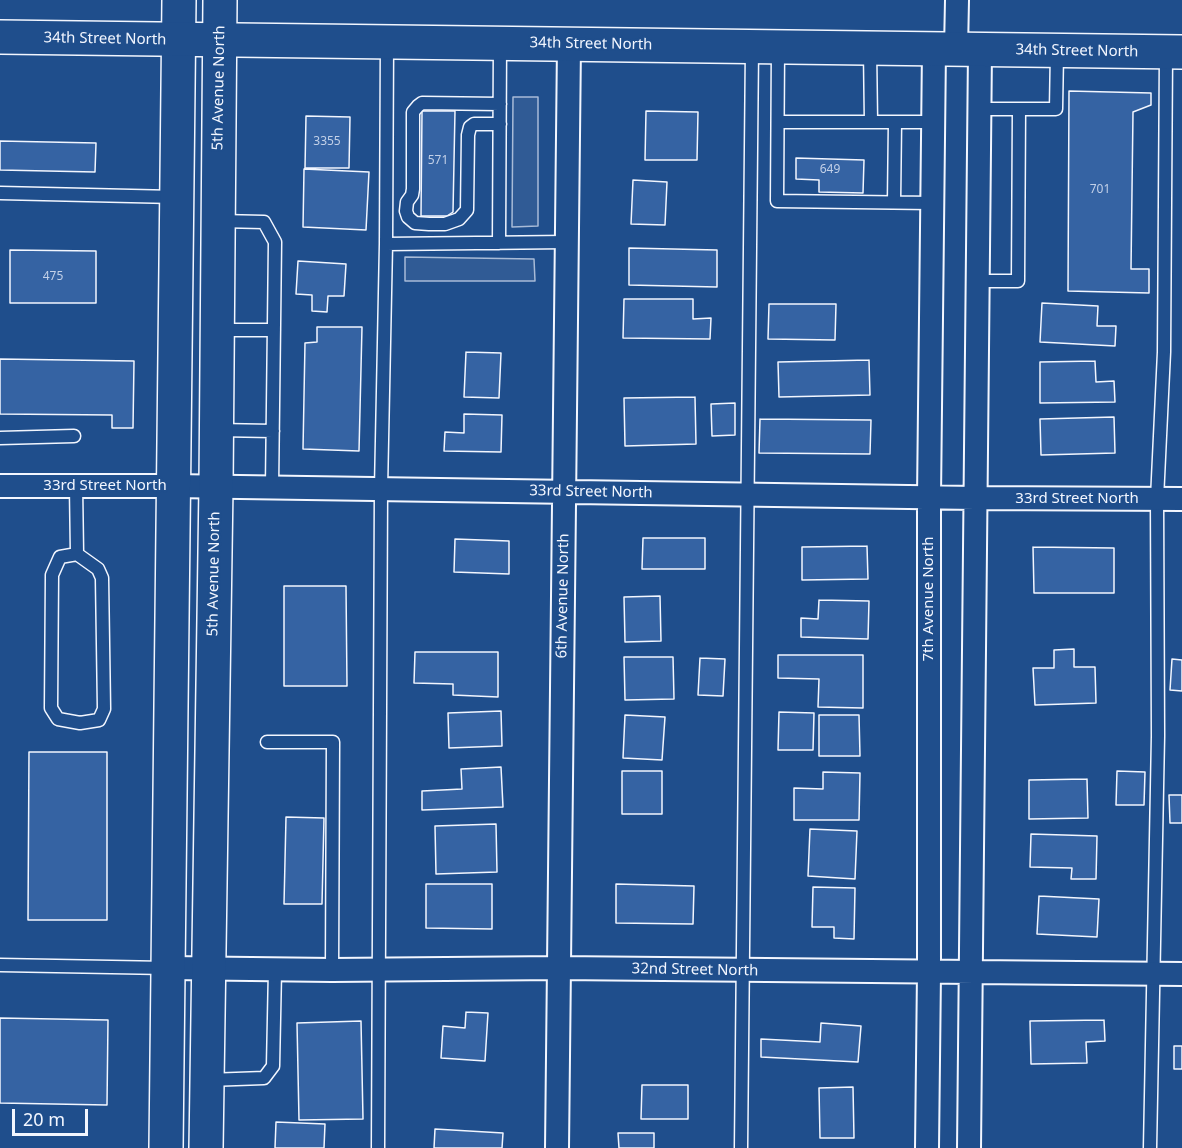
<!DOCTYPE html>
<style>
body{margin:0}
#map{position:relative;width:1182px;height:1148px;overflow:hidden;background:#1f4e8c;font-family:"Noto Sans",sans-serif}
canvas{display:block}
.scale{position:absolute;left:12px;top:1109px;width:76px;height:27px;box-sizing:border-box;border:3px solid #f2f6ff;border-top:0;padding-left:8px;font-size:18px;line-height:21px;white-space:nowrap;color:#f2f6ff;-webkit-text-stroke:4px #1f4e8c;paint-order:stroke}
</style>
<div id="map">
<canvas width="1182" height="1148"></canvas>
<div class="scale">20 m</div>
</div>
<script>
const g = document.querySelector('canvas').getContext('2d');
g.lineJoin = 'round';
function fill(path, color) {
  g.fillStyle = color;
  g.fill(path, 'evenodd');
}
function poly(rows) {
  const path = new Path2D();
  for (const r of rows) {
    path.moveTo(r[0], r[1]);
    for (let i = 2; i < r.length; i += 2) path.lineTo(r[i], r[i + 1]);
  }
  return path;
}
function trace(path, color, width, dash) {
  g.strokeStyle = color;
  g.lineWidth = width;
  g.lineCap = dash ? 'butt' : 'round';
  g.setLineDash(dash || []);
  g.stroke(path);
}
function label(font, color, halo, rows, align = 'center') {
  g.font = font + ' "Noto Sans",sans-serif';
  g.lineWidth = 4.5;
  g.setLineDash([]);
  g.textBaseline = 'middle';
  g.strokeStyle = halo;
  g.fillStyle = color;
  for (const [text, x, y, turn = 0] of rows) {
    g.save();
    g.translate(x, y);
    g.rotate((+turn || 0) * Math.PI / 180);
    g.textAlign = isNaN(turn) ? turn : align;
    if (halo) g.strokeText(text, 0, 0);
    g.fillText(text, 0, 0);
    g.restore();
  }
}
const built = poly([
 [513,97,538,97,538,226,512,227,513,97],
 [405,257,534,259,535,281,405,281,405,257]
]);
const building = poly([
 [1069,91,1151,93,1151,105,1133,112,1131,269,1149,269,1149,293,1068,291,1069,91],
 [422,111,455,111,453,212,447,216,421,216,422,111],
 [646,111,698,112,697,160,645,160,646,111],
 [306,116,350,117,349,168,305,168,306,116],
 [0,141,96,143,95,172,0,170,0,141],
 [796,158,864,160,863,193,819,192,819,180,796,179,796,158],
 [304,169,369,172,366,230,303,227,304,169],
 [633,180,667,182,665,225,631,224,633,180],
 [629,248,717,250,717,287,629,285,629,248],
 [10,250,96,251,96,303,10,303,10,250],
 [298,261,346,264,344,296,328,296,327,312,312,311,312,295,296,294,298,261],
 [624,299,693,299,693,319,711,318,710,339,623,338,624,299],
 [1042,303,1098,306,1097,326,1116,326,1115,346,1040,342,1042,303],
 [769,304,836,304,835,340,768,339,769,304],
 [317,327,362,327,359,451,303,449,305,343,317,342,317,327],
 [466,352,501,353,499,398,464,397,466,352],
 [0,359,134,361,133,428,112,428,112,415,0,414,0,359],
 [869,360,870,395,779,397,778,362,869,360],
 [1095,361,1096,382,1114,381,1115,402,1040,403,1040,362,1095,361],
 [695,397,696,444,625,446,624,398,695,397],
 [735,403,735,435,712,436,711,404,735,403],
 [464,414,502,415,501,452,444,451,445,432,464,433,464,414],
 [1114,417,1115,453,1041,455,1040,419,1114,417],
 [760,419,871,420,870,454,759,453,760,419],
 [643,538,705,538,705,569,642,569,643,538],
 [455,539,509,541,509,574,454,572,455,539],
 [867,546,868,579,802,580,802,547,867,546],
 [1033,547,1114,548,1114,593,1034,593,1033,547],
 [284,586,346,586,347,686,284,686,284,586],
 [660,596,661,641,625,642,624,597,660,596],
 [819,600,869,601,868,639,801,637,801,618,818,619,819,600],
 [1074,649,1074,667,1095,667,1096,703,1035,705,1033,668,1054,668,1054,650,1074,649],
 [415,652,498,652,498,697,453,695,453,684,414,683,415,652],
 [778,655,863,655,863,708,818,707,819,679,778,678,778,655],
 [624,657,673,657,674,699,625,700,624,657],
 [700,658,725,659,723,696,698,695,700,658],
 [1172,659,1182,660,1182,691,1170,690,1172,659],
 [501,711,502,746,449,748,448,713,501,711],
 [779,712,814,713,813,750,778,750,779,712],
 [625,715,665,717,662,760,623,758,625,715],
 [819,715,859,715,860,756,819,756,819,715],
 [29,752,107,752,107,920,28,920,29,752],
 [501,767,503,807,422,810,422,791,462,789,461,769,501,767],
 [622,771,662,771,662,814,622,814,622,771],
 [1117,771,1145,772,1144,805,1116,805,1117,771],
 [823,772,860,773,859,820,794,820,794,788,823,789,823,772],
 [1087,779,1088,818,1029,819,1029,780,1087,779],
 [1169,795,1182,795,1182,823,1170,823,1169,795],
 [286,817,324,818,322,904,284,904,286,817],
 [496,824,497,872,436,874,435,826,496,824],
 [810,829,857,831,855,879,808,876,810,829],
 [1031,834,1097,836,1096,879,1071,879,1072,868,1030,867,1031,834],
 [426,884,492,884,492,929,426,928,426,884],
 [616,884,694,886,693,924,616,923,616,884],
 [813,887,855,888,854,939,834,938,834,927,812,927,813,887],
 [1039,896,1099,899,1097,937,1037,934,1039,896],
 [466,1012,488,1013,485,1061,441,1058,443,1026,465,1028,466,1012],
 [0,1018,108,1020,107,1105,0,1103,0,1018],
 [1104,1020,1105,1041,1086,1042,1087,1063,1031,1064,1030,1021,1104,1020],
 [361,1021,363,1119,299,1120,297,1023,361,1021],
 [821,1023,861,1026,858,1062,761,1057,761,1039,820,1042,821,1023],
 [1174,1046,1182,1046,1182,1069,1174,1069,1174,1046],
 [642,1085,688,1085,688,1119,641,1119,642,1085],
 [853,1087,854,1138,820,1138,819,1088,853,1087],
 [276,1122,325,1124,324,1148,275,1148,276,1122],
 [435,1129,503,1133,502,1148,434,1148,435,1129],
 [618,1133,654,1133,654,1148,619,1148,618,1133]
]);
const service = poly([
 [778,48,777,201,932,203],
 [870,49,871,122],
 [500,104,422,103,418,106,413,112,413,189,412,195,407,202,406,211,408,217,415,223,429,224,445,224,459,219,467,210,468,135,470,127,474,124,500,124],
 [979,109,1056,109,1057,52],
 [778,122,933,122],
 [0,193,175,197],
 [894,202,895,122],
 [219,221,264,222,275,242,272,487],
 [499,243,500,43],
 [386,244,567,242],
 [977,281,1018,281,1019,109],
 [218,330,274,330],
 [217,430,273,431],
 [0,438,74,436],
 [76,486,77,554],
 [77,554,98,569,102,578,104,709,99,720,80,723,58,719,51,708,52,575,60,557,77,554],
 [267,742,333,742,332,970],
 [0,965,167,968],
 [208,1080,264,1078,273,1066,275,970],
 [378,1148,381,489,386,244,387,42],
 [741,1148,752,48],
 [1150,1148,1158,736,1157,499,1164,352,1166,53]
]);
const minor = poly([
 [956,50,957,0],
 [0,486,173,486,975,498,1182,499],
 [170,968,332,970,559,968,1182,974],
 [557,1148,569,44],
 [927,1148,929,972,929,497,934,49],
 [969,1148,980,50]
]);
const primary = poly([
 [166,1148,179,0],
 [206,1148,216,486,220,0]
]);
const trunk = poly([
 [0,37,1182,52]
]);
const numberNames = [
 ["3355",327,142],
 ["571",438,161],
 ["649",830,170],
 ["701",1100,190],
 ["475",53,277]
];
const streetNames = [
 ["34th Street North",105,39,1],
 ["34th Street North",591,44,1],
 ["34th Street North",1077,51,1],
 ["5th Avenue North",219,88,-89],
 ["33rd Street North",105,486],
 ["33rd Street North",591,492,1],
 ["33rd Street North",1077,499],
 ["5th Avenue North",214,574,-89],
 ["6th Avenue North",563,596,-89],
 ["7th Avenue North",929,599,-90],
 ["32nd Street North",695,970,1]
];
fill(built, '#305b95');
trace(built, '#a8bbd7', 1.5);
fill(building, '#3563a3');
trace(building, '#f2f6ff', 1.5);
trace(service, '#f2f6ff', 15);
trace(minor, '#f2f6ff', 26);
trace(primary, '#f2f6ff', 36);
trace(trunk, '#f2f6ff', 36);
trace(service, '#1f4e8c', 12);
trace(minor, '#1f4e8c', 22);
trace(primary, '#1f4e8c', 33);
trace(trunk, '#1f4e8c', 33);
label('12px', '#c3d1e8', null, numberNames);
label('15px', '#f2f6ff', '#1f4e8c', streetNames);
</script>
